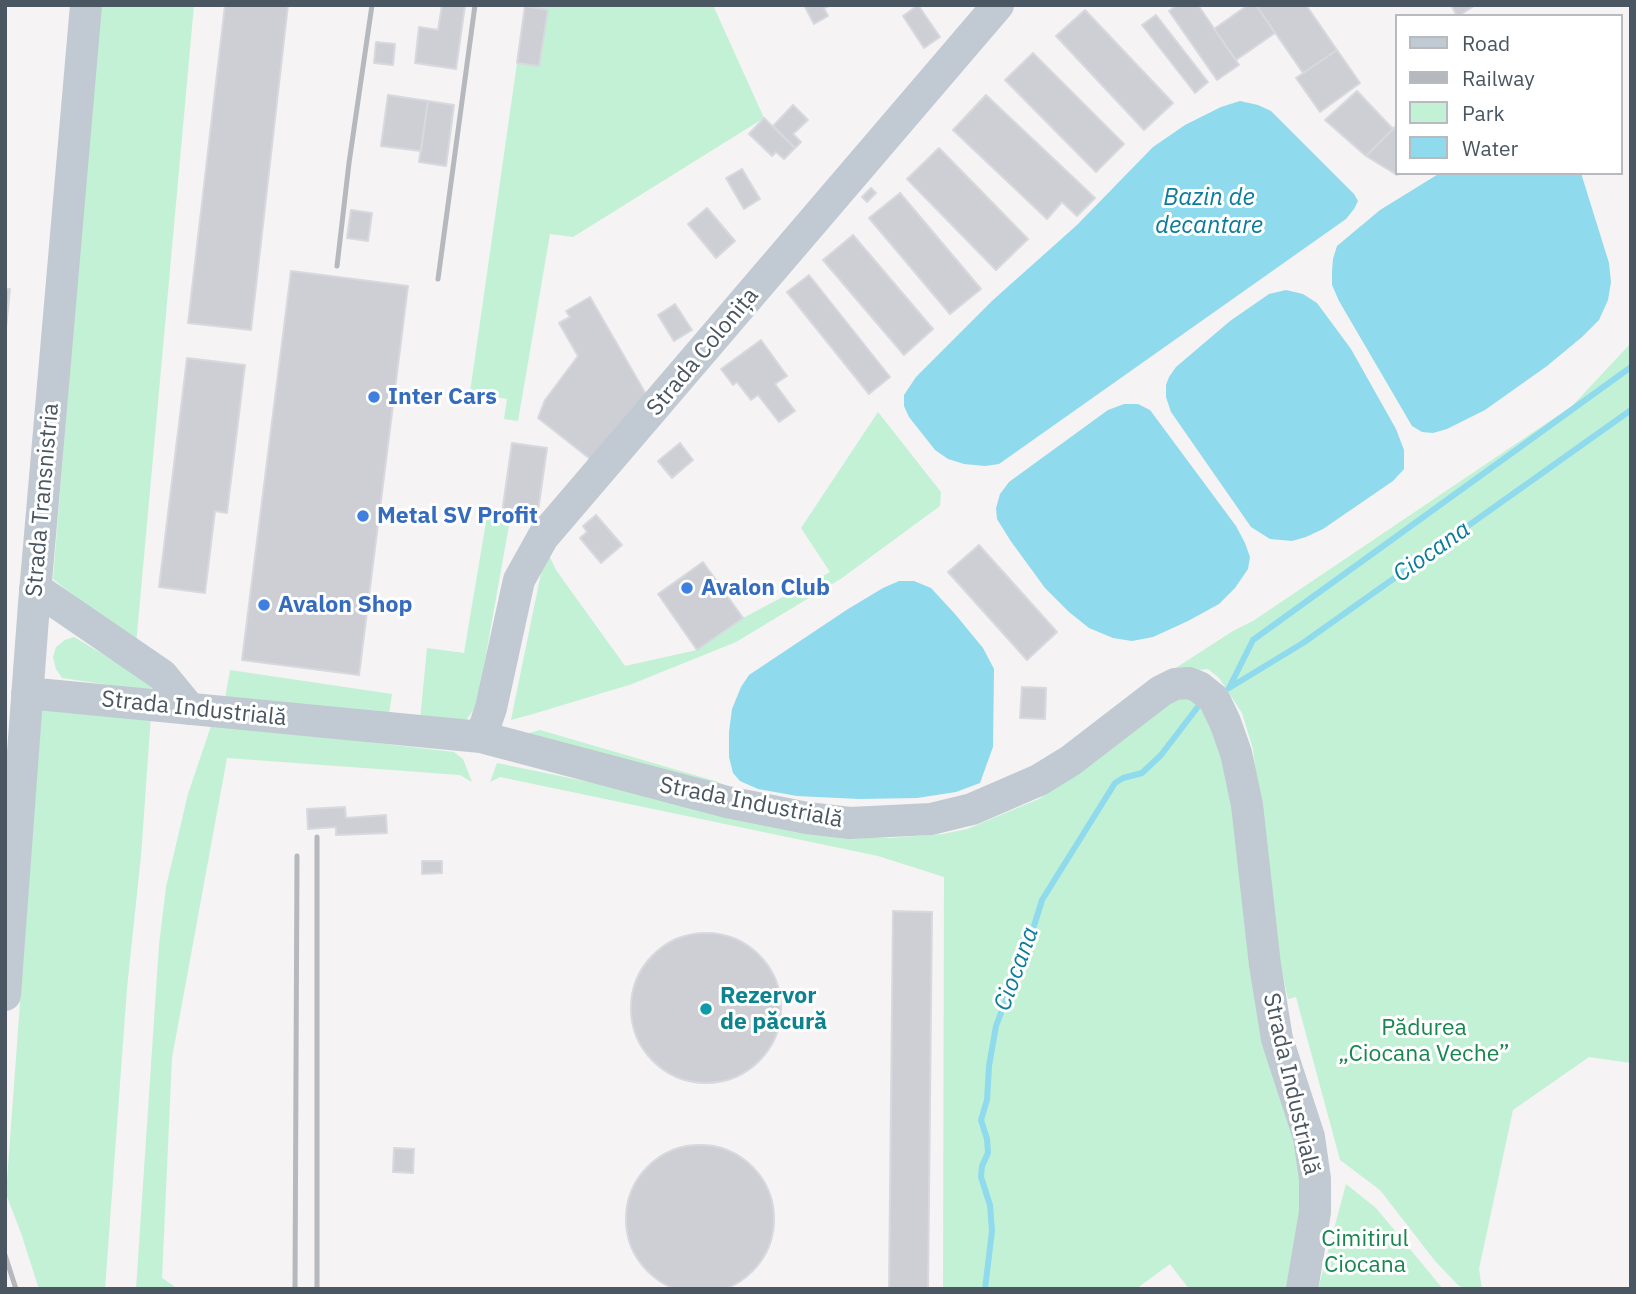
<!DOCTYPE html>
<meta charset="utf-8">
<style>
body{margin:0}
#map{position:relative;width:1636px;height:1294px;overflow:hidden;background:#f5f3f3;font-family:"IBM Plex Sans",sans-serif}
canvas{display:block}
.frame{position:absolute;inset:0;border:7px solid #4a5661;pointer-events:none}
.legend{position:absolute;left:1395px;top:14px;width:228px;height:161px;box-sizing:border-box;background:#fff;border:2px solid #b7bbc0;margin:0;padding:9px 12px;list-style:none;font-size:21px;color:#4a5661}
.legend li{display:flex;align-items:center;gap:14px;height:35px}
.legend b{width:35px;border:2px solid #b7bbc0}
</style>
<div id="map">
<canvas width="1636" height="1294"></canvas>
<div class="frame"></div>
<ul class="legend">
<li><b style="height:9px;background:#c1cad2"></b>Road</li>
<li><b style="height:9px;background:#b5b8bd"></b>Railway</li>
<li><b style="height:19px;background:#c3f1d5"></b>Park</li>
<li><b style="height:19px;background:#90daee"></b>Water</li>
</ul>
</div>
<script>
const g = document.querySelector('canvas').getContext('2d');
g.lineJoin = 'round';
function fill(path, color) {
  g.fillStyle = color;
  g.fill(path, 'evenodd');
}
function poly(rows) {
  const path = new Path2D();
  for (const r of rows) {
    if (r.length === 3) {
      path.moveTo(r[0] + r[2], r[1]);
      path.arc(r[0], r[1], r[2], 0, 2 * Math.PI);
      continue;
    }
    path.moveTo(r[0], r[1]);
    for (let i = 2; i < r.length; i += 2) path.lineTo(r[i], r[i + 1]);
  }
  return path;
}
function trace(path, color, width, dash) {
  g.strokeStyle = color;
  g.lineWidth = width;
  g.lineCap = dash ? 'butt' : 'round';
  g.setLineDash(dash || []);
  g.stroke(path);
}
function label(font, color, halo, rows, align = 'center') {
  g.font = font + ' "IBM Plex Sans",sans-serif';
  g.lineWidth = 6;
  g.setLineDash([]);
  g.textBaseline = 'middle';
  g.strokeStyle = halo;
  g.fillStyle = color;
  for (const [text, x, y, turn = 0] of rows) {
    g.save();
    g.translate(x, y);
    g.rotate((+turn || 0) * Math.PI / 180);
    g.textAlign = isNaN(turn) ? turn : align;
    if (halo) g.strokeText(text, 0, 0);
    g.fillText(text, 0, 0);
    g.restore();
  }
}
const green = poly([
 [99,5,194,5,136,645,53,579],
 [525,5,713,5,764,118,573,237,550,234,518,421,504,419,507,399,470,392,517,63,539,66,548,10],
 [1631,343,1631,1063,1589,1057,1513,1110,1479,1269,1482,1289,1465,1289,1458,1285,1435,1261,1380,1190,1340,1160,1296,997,1288,999,1276,945,1253,749,1242,713,1219,678,1208,669,1168,673,1233,631,1253,621,1572,406],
 [878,412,941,492,940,506,842,578,736,642,632,684,533,714,511,720,541,573,548,553,556,570,625,666,697,650,743,618,830,572,801,528],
 [488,510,511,514,477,705,462,726,420,720,427,648,464,653],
 [74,637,153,684,151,691,62,678,56,669,53,657,56,647,65,640],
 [230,670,392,694,389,714,225,699],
 [1197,698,1214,719,1299,1138,1305,1197,1293,1289,1189,1289,1170,1264,1136,1289,943,1289,944,877,878,856,500,777,490,782,497,763,637,792,816,834,889,838,943,834,967,829,1039,799,1170,700],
 [42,703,151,715,141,856,127,988,105,1289,39,1289,21,1233,6,1194],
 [212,723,231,726,454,752,463,759,472,782,460,775,227,758,172,1058,162,1278,174,1286,174,1289,136,1289,159,945,166,887,188,794],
 [540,730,715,781,739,791,515,737],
 [1346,1184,1376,1208,1443,1289,1318,1289]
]);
const water = poly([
 [1240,101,1258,105,1271,111,1354,194,1358,201,1354,209,1346,219,999,464,985,466,964,464,948,459,935,450,909,417,904,406,904,395,916,377,993,300,1077,225,1153,147,1185,125,1221,107],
 [1440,173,1581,173,1609,263,1611,282,1608,300,1599,320,1582,337,1547,366,1485,410,1447,429,1433,433,1422,432,1412,426,1339,301,1332,285,1332,271,1333,259,1337,246,1380,210],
 [1286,290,1303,294,1317,303,1351,349,1396,429,1404,450,1404,469,1393,481,1323,529,1306,537,1292,541,1270,539,1251,527,1171,412,1166,397,1166,385,1169,377,1176,367,1230,321,1269,294],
 [1124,404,1138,404,1150,410,1236,526,1245,543,1250,557,1248,569,1235,588,1219,604,1188,621,1153,637,1132,641,1113,638,1089,628,1069,612,1045,588,1010,540,997,519,996,508,1000,494,1009,482,1108,410],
 [899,581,914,581,931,588,955,614,983,648,994,669,993,747,980,783,956,792,917,798,859,799,797,796,758,789,740,781,733,773,729,757,729,732,732,709,741,687,749,675,848,609,883,588]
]);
const stream = poly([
 [1229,688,1253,640,1631,367],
 [1229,688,1303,643,1631,410],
 [985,1289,992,1231,990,1205,981,1177,982,1166,988,1153,987,1139,981,1120,987,1100,989,1066,996,1026,1015,976,1026,952,1042,900,1115,783,1123,778,1142,773,1161,755,1197,708]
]);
const building = poly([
 [225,5,288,5,251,330,188,323,225,5],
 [442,5,465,5,456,69,415,63,419,27,438,30,442,5],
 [804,5,831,5,824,8,828,16,814,24,804,5],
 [918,5,940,37,924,48,903,16,918,5],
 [1177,5,1198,5,1239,65,1217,80,1169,11,1177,5],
 [1248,5,1256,5,1275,33,1236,60,1214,29,1248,5],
 [1256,5,1306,5,1337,50,1303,73,1256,5],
 [1451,5,1475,5,1459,16,1457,16,1451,5],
 [525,6,548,10,539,66,517,63,525,6],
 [1085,10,1173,103,1144,130,1056,36,1085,10],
 [1156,15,1208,82,1195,93,1142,25,1156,15],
 [376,42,395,44,393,65,374,63,376,42],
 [1337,50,1360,83,1320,112,1296,78,1337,50],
 [1033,53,1124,144,1096,172,1005,80,1033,53],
 [1357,91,1393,129,1366,156,1325,120,1357,91],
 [388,95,428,101,421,151,381,146,388,95],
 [986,95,1095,198,1077,216,1062,202,1047,219,953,130,986,95],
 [428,101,454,105,446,166,419,162,428,101],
 [793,105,808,120,793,134,801,142,795,148,773,126,793,105],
 [764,118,795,148,784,159,776,152,772,156,749,134,764,118],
 [1396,126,1396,173,1400,173,1397,175,1366,156,1396,126],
 [939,148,1028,239,996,270,907,179,939,148],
 [742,169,760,199,744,209,726,178,742,169],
 [871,188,876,193,867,202,862,197,871,188],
 [900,193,981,289,950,314,869,218,900,193],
 [707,208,735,241,716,258,688,224,707,208],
 [351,210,372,213,368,241,347,238,351,210],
 [853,235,933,329,904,355,823,260,853,235],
 [291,271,408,286,359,675,242,660,291,271],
 [809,275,890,377,869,394,787,292,809,275],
 [5,289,10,289,6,328,5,328,5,289],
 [590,297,647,396,594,462,538,418,545,400,578,356,559,323,570,317,566,311,590,297],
 [675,304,692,330,674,341,658,315,675,304],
 [761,340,787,376,775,384,795,411,779,422,758,395,751,400,737,382,733,385,721,369,761,340],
 [187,358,245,365,227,513,215,511,205,593,159,587,187,358],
 [512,443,547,448,537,518,502,513,512,443],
 [680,443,693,460,672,478,658,461,680,443],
 [596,515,622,545,601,563,580,538,587,532,583,526,596,515],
 [979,545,1057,632,1027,660,948,572,979,545],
 [703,562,743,618,697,650,658,594,703,562],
 [1022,687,1046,688,1045,719,1020,718,1022,687],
 [345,807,346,818,386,815,387,833,336,835,336,827,308,829,307,809,345,807],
 [422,861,442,861,442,873,422,874,422,861],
 [893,911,932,912,928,1289,889,1289,893,911],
 [706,1008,75],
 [700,1219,74],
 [394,1148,414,1149,413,1173,393,1172,394,1148]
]);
const minor = poly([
 [35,588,162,675,190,709],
 [27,693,481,737,727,802,807,818,850,823,931,819,972,809,1039,780,1070,761,1161,691,1175,684,1189,683,1199,687,1214,699,1225,722,1236,753,1247,805,1265,965,1277,1039,1309,1137,1315,1179,1315,1212,1302,1289],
 [481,737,491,708,519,580,543,537,998,5],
 [5,995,34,604,86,5]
]);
const rail = poly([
 [337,266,349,163,372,5],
 [438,279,475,5],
 [5,1255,16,1289],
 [295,1289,297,856],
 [317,1289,317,837]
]);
const markers = [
 [374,397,7,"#3f7fe0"],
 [363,516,7,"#3f7fe0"],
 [687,588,7,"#3f7fe0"],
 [264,605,7,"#3f7fe0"],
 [706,1009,7,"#0f9aa8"]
];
const streetNames = [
 ["Strada Colonița",703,352,-50],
 ["Strada Transnistria",43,500,-85],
 ["Strada Industrială",194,709,6],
 ["Strada Industrială",751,803,11],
 ["Strada Industrială",1291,1084,77]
];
const shopNames = [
 ["Inter Cars",388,397],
 ["Metal SV Profit",377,516],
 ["Avalon Club",701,588],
 ["Avalon Shop",278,605]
];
const cultureNames = [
 ["Rezervor",720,996],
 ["de păcură",720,1022]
];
const parkNames = [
 ["Pădurea",1424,1028],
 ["„Ciocana Veche”",1424,1054],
 ["Cimitirul",1365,1239],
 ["Ciocana",1365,1265]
];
const waterNames = [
 ["Bazin de",1209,198],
 ["decantare",1209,226],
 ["Ciocana",1432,552,-35],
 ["Ciocana",1017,969,-70]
];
fill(green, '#c3f1d5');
fill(water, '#90daee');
trace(stream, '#90daee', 6);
fill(building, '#cdcfd5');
trace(building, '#d7d9de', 2);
trace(minor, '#c1cad2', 32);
trace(rail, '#b5b8bd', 5);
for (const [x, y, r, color] of markers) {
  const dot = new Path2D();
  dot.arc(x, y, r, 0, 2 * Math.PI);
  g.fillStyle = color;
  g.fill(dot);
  trace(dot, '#fff', 2.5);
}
label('23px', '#4a5661', '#fff', streetNames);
label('bold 23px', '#366cbe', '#fff', shopNames, 'left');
label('bold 23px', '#0d838f', '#fff', cultureNames, 'left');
label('23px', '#17864f', '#fff', parkNames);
label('italic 24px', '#0c7c9b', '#fff', waterNames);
</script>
